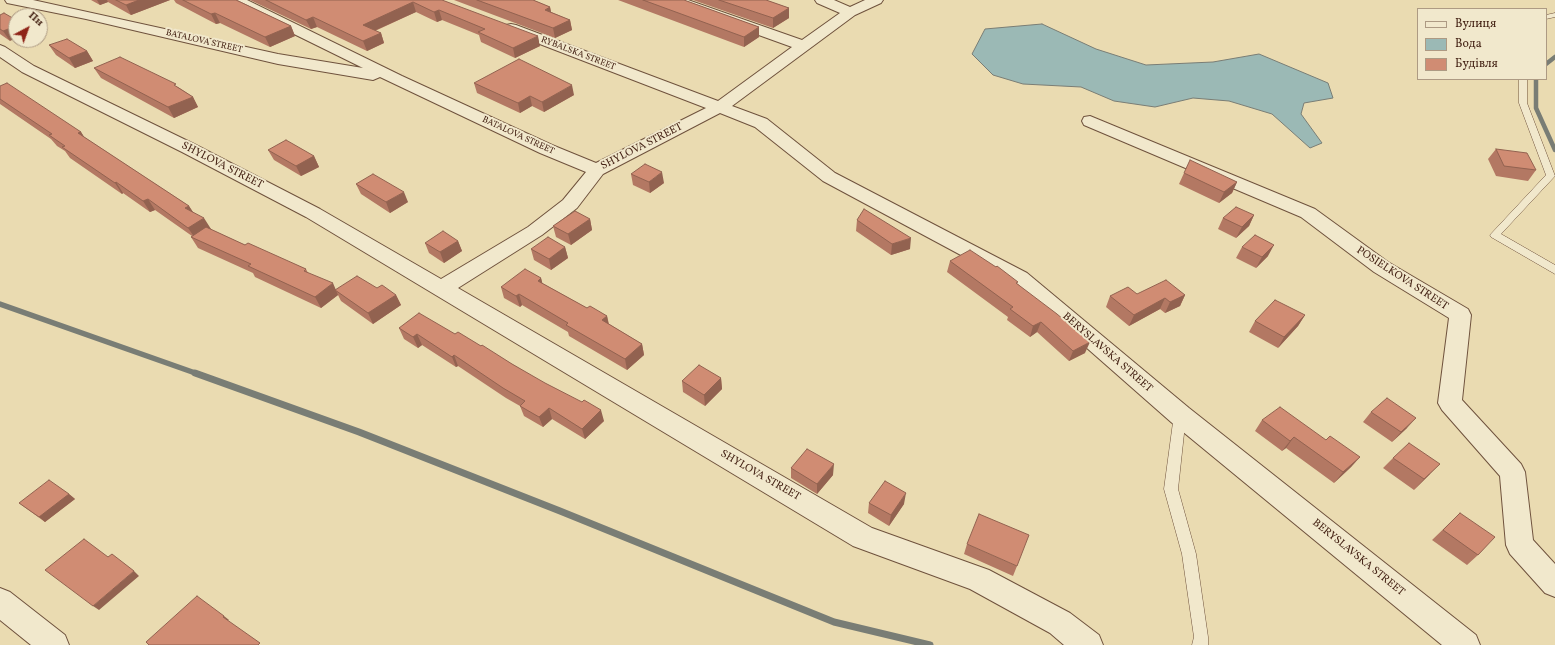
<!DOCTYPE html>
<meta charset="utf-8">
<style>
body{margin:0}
#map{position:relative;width:1555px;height:645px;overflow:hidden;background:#eadbb1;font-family:Vollkorn,serif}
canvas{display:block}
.legend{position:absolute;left:1417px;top:8px;width:130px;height:72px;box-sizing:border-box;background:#f1e8cc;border:1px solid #ad9a83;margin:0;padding:5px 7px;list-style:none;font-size:12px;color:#462416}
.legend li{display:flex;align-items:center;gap:8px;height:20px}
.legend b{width:20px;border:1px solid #ad9a83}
.north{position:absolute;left:8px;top:8px;width:40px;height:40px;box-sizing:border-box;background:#f1e8cc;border:1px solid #ad9a83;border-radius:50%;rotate:41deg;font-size:11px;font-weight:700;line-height:16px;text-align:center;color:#462416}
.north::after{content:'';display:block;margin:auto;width:14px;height:18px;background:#8f2418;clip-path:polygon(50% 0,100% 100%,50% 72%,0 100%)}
</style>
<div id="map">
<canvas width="1555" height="645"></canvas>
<ul class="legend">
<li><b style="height:5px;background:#f1e8cc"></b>Вулиця</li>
<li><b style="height:11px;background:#9bb9b5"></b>Вода</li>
<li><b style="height:11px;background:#d08c73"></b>Будівля</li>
</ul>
<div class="north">Пн</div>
</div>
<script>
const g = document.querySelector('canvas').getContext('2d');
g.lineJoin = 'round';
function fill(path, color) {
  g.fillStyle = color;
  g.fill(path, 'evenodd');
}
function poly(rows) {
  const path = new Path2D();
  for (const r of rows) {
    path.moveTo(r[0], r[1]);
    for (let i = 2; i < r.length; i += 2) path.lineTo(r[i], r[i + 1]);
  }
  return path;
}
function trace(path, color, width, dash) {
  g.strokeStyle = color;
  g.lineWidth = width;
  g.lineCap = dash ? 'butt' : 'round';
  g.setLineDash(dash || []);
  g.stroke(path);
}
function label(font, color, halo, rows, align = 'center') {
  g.font = font + ' Vollkorn,serif';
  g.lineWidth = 4;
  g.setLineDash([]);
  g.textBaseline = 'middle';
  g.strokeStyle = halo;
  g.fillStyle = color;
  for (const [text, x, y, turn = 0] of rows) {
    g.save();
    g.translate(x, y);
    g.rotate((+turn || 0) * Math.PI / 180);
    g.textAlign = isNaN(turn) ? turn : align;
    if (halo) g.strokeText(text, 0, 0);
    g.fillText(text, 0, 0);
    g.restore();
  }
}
const water = poly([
 [1042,24,1096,49,1146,65,1213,62,1259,54,1328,83,1333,98,1304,103,1301,114,1322,143,1310,148,1272,114,1229,101,1193,98,1155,107,1114,101,1081,87,1023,84,993,75,972,54,985,29,1042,24]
]);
const streamFar2 = poly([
 [1546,64,1555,57],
 [1536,79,1536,108,1555,150]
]);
const streamFar1 = poly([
 [0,304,198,374]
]);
const stream = poly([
 [195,373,359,432,560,511,834,622,930,645]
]);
const lane = poly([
 [1555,13,1555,17,1546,19,1546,15,1555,13],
 [1519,79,1527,79,1527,103,1555,176,1501,234,1555,265,1555,274,1491,237,1490,235,1546,175,1519,103,1519,79],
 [1180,410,1184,412,1186,415,1178,489,1196,554,1208,637,1208,645,1192,645,1194,637,1182,554,1164,489,1174,415,1176,412,1180,410]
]);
const street = poly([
 [5,0,33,0,278,54,363,68,231,3,229,0,247,0,402,76,552,145,596,163,706,108,506,31,504,28,506,25,511,24,516,25,718,101,792,47,670,3,668,0,688,0,802,40,840,13,817,3,815,0,834,0,850,7,865,0,883,0,881,3,855,15,732,106,767,119,835,173,1027,273,1189,408,1476,635,1480,645,1442,645,1171,422,1013,283,823,181,755,127,720,113,603,174,577,208,542,235,458,288,872,528,989,570,1070,613,1099,635,1103,645,1064,645,1050,633,970,589,853,546,306,217,182,152,22,72,0,57,0,45,5,47,34,66,194,144,320,209,441,279,528,227,563,200,586,172,540,153,380,77,373,80,278,64,86,19,12,4,7,3,5,0],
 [1090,116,1315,209,1388,262,1468,309,1471,315,1462,400,1521,464,1525,472,1533,540,1555,564,1555,597,1545,593,1510,554,1506,545,1500,476,1442,410,1438,403,1449,318,1374,272,1301,217,1084,125,1082,121,1084,117,1090,116],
 [0,588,10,592,65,635,69,645,31,645,0,620,0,588]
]);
const wall = poly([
 [91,0,170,0,131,15,108,2,100,5],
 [174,0,237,0,291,26,295,36,270,47,220,23,216,24,176,3],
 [250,0,442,0,540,46,515,58,481,42,479,35,442,20,437,22,416,12,375,31,381,33,384,43,367,51,317,27,311,29],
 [454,0,533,0,550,7,551,12,570,20,572,30,555,38],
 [618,0,684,0,759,27,759,37,744,47],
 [693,0,766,0,789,8,789,18,773,28],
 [0,15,10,41,0,34],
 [49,45,87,51,93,61,75,68,56,55],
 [94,68,178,87,193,97,198,107,174,118,101,78],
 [474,83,574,95,544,112,532,106,520,113,477,93],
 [0,86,81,132,84,137,189,206,193,212,211,229,210,229,245,245,306,269,308,273,336,290,377,288,396,295,401,305,373,324,341,301,338,295,321,308,255,277,253,273,198,248,191,237,192,236,155,210,150,212,123,193,122,194,70,158,65,151,57,146,51,139,0,104],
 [1496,149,1536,170,1528,181,1496,176,1488,159],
 [268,150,314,156,319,167,301,176,274,160],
 [1184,173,1237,182,1232,193,1219,203,1179,184],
 [631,174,664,183,650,193,633,185],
 [356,184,408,202,390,213,361,194],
 [1254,215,1249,226,1236,238,1218,229,1223,218],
 [590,219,592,230,571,245,556,237,553,226],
 [857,220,910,249,891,255,856,231],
 [458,241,462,251,444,263,429,253,425,243],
 [565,247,568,258,551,270,534,260,531,249],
 [1242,247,1268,256,1256,268,1236,258],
 [950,261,1018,284,1085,353,1069,361,1037,332,1030,337,1007,320,1008,317,947,272],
 [541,278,542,283,587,308,607,316,609,324,642,344,644,355,627,370,569,336,568,332,522,305,520,307,504,298,501,287],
 [1137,294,1185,295,1180,306,1165,313,1160,309,1129,326,1106,307,1110,296],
 [1305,315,1298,326,1278,348,1249,332,1255,321],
 [399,328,455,334,481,346,512,364,604,421,585,439,552,419,543,427,524,416,520,406,506,398,458,366,456,367,422,345,418,348,404,339],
 [721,378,722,389,705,406,683,392,682,381],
 [1371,412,1407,428,1392,442,1363,422],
 [1262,420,1326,440,1360,457,1351,467,1334,483,1286,448,1282,451,1255,431],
 [1393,458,1430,474,1414,490,1383,468],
 [791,468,833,475,817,494,791,478],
 [69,494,75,499,45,522,19,503],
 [869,503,904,504,889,526,868,513],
 [1460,513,1478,555,1467,565,1432,540],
 [967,544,1017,566,1013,576,964,554]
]);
const shadedWall = poly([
 [97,0,107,0,108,2,100,5],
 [139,0,170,0,131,15,126,5],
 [413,2,416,12,367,34,363,25],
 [550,7,552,17,545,10],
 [789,8,789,18,773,28,773,18],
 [439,10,442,20,437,22,434,12],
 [215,13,220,23,216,24,211,14],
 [313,17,317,27,311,29,306,20],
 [570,20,572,30,555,38,553,28],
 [16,26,16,38,10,41,3,31],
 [291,26,295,36,270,47,265,37],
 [759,27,759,37,744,47,744,37],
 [381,33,384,43,367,51,363,41],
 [538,36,540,46,515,58,513,48],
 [87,51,93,61,75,68,69,58],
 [572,85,574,95,544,112,542,102],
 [530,96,532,106,520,113,518,103],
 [193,97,198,107,174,118,168,107],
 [81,132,88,143,78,133],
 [314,156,319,167,301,176,296,166],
 [662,172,664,183,650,193,649,182],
 [116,182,123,193,122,194,115,183],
 [1237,182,1232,193,1219,203,1224,192],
 [404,192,408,202,390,213,386,202],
 [148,199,155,210,150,212,143,201],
 [189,206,196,217,185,208],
 [1254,215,1249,226,1236,238,1242,227],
 [204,218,211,229,195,238,188,228],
 [590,219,592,230,571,245,568,234],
 [911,238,910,249,891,255,892,244],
 [458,241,462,251,444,263,440,252],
 [1274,245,1268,256,1256,268,1262,257],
 [565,247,568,258,551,270,549,259],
 [541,278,544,289,538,281],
 [333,283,338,295,321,308,315,297],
 [519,294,522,305,520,307,516,296],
 [396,295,401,305,373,324,368,313],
 [1185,295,1180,306,1165,313,1170,302],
 [1165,298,1160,309,1129,326,1134,315],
 [1305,315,1298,326,1278,348,1284,337],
 [607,316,609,327,602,320],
 [1041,322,1037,332,1030,337,1033,326],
 [417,334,422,345,418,348,413,337],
 [1090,342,1085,353,1069,361,1073,351],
 [642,344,644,355,627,370,625,359],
 [454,355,458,366,456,367,452,357],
 [721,378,722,389,705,406,704,395],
 [549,408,552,419,543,427,539,417],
 [601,410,604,421,585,439,582,429],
 [1416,418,1407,428,1392,442,1401,432],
 [1294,437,1286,448,1282,451,1290,441],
 [1360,457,1351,467,1334,483,1343,472],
 [834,464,833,475,817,494,817,484],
 [1440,464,1414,490,1424,479],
 [906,493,904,504,889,526,891,515],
 [69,494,75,499,45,522,39,517],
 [134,571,139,576,99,610,93,606],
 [224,616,229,620,227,621,223,617]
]);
const building = poly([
 [116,0,139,0,126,5,116,0],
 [183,0,236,0,291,26,265,37,215,13,211,14,183,0],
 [266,0,442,0,538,36,513,48,478,32,485,29,439,10,434,12,413,2,363,25,381,33,363,41,313,17,306,20,266,0],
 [477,0,533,0,550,7,545,10,570,20,553,28,477,0],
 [643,0,684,0,759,27,744,37,643,0],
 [719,0,766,0,789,8,773,18,719,0],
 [4,13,16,20,16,26,3,31,0,29,0,15,4,13],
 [67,39,87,51,69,58,49,45,67,39],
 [120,57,176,84,174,85,193,97,168,107,94,68,120,57],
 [519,59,572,85,542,102,530,96,518,103,474,83,519,59],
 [7,83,81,132,78,133,189,206,185,208,204,218,188,228,148,199,143,201,116,182,115,183,62,147,65,146,49,135,52,134,0,99,0,86,7,83],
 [286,140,314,156,296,166,268,150,286,140],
 [1496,149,1527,153,1536,170,1504,166,1496,149],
 [1190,160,1237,182,1224,192,1184,173,1190,160],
 [645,164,662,172,649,182,631,174,645,164],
 [373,174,404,192,386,202,356,184,373,174],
 [1236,207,1254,215,1242,227,1223,218,1236,207],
 [864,209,911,238,892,244,857,220,864,209],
 [575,211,590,219,568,234,553,226,575,211],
 [206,227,245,245,248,243,306,269,304,271,333,283,315,297,248,266,251,264,191,237,206,227],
 [443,231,458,241,440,252,425,243,443,231],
 [1255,235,1274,245,1262,257,1242,247,1255,235],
 [548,237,565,247,549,259,531,249,548,237],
 [970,250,996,267,997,266,1018,282,1016,283,1057,314,1090,342,1073,351,1041,322,1033,326,1010,309,1013,307,950,261,970,250],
 [525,269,541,278,538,281,587,308,590,306,607,316,602,320,642,344,625,359,566,325,568,323,519,294,516,296,501,287,525,269],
 [357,276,377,288,382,285,396,295,368,313,335,290,357,276],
 [1166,280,1185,295,1170,302,1165,298,1134,315,1110,296,1128,287,1137,294,1166,280],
 [1275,300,1305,315,1284,337,1255,321,1275,300],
 [419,313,455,334,458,332,481,346,482,345,512,364,545,383,582,402,584,400,601,410,582,429,549,408,539,417,520,406,525,401,503,388,454,355,452,357,417,334,413,337,399,328,419,313],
 [699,365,721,378,704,395,682,381,699,365],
 [1387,398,1416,418,1401,432,1371,412,1387,398],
 [1280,407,1326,440,1330,436,1360,457,1343,472,1294,437,1290,441,1262,420,1280,407],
 [1409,443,1440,464,1424,479,1393,458,1409,443],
 [807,449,834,464,817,484,791,468,807,449],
 [49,480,69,494,39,517,19,503,49,480],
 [885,481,906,493,891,515,869,503,885,481],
 [1460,513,1495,537,1478,555,1443,530,1460,513],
 [979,514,1029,535,1017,566,967,544,979,514],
 [84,539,108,557,112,554,134,571,93,606,45,570,84,539],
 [197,596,224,616,223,617,260,643,258,645,149,645,146,642,197,596]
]);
const farStreetnames = [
 ["BATALOVA STREET",204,42,13],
 ["RYBALSKA STREET",578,54,21],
 ["BATALOVA STREET",518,136,25]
];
const streetNames = [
 ["SHYLOVA STREET",642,147,-27],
 ["SHYLOVA STREET",222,166,27],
 ["POSIELKOVA STREET",1402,279,33],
 ["BERYSLAVSKA STREET",1107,353,41],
 ["SHYLOVA STREET",760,476,30],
 ["BERYSLAVSKA STREET",1358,558,39]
];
fill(water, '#9bb9b5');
trace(water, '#797d75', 1);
trace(streamFar2, '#797d75', 4.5);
trace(streamFar1, '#797d75', 5.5);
trace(stream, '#797d75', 7);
trace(lane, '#6f523d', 1);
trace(street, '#6f523d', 2);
fill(lane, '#f1e8cc');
fill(street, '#f1e8cc');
fill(wall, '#b37863');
fill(shadedWall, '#926250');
fill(building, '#d08c73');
trace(building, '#926250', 1);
label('9px', '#462416', '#f1e8cc', farStreetnames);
label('11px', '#462416', '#f1e8cc', streetNames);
</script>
